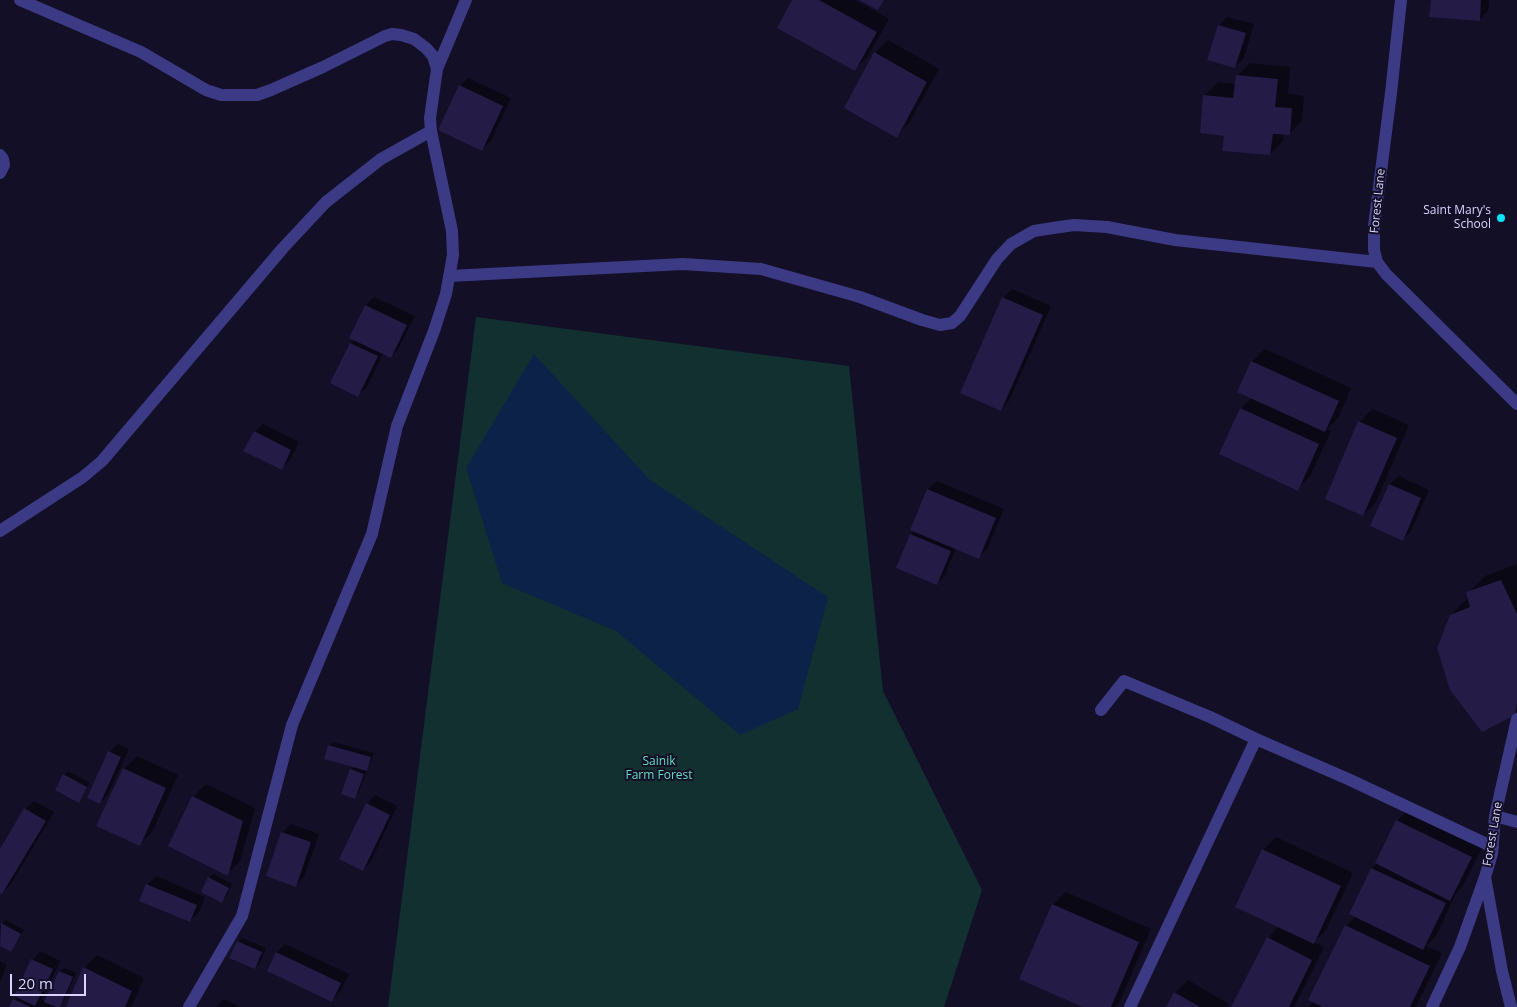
<!DOCTYPE html>
<style>
body{margin:0}
#map{position:relative;width:1517px;height:1007px;overflow:hidden;background:#130f26;font-family:"Open Sans",sans-serif}
canvas{display:block}
.scale{position:absolute;left:10px;top:974px;width:76px;height:22px;box-sizing:border-box;border:2px solid #d9d4ff;border-top:0;padding-left:6px;font-size:15px;line-height:18px;white-space:nowrap;color:#d9d4ff;-webkit-text-stroke:4px #130f26;paint-order:stroke}
</style>
<div id="map">
<canvas width="1517" height="1007"></canvas>
<div class="scale">20 m</div>
</div>
<script>
const g = document.querySelector('canvas').getContext('2d');
g.lineJoin = 'round';
function fill(path, color) {
  g.fillStyle = color;
  g.fill(path, 'evenodd');
}
function poly(rows) {
  const path = new Path2D();
  for (const r of rows) {
    path.moveTo(r[0], r[1]);
    for (let i = 2; i < r.length; i += 2) path.lineTo(r[i], r[i + 1]);
  }
  return path;
}
function trace(path, color, width, dash) {
  g.strokeStyle = color;
  g.lineWidth = width;
  g.lineCap = dash ? 'butt' : 'round';
  g.setLineDash(dash || []);
  g.stroke(path);
}
function label(font, color, halo, rows, align = 'center') {
  g.font = font + ' "Open Sans",sans-serif';
  g.lineWidth = 4;
  g.setLineDash([]);
  g.textBaseline = 'middle';
  g.strokeStyle = halo;
  g.fillStyle = color;
  for (const [text, x, y, turn = 0] of rows) {
    g.save();
    g.translate(x, y);
    g.rotate((+turn || 0) * Math.PI / 180);
    g.textAlign = isNaN(turn) ? turn : align;
    if (halo) g.strokeText(text, 0, 0);
    g.fillText(text, 0, 0);
    g.restore();
  }
}
const green = poly([
 [476,317,849,366,883,691,982,890,944,1007,388,1007]
]);
const water = poly([
 [534,354,650,480,828,597,798,709,740,735,616,631,502,583,466,468]
]);
const shadow = poly([
 [793,0,855,0,889,19,868,56,855,69],
 [1432,0,1489,0,1488,11,1479,20],
 [1227,17,1254,24,1244,58,1235,67,1219,26],
 [888,40,939,69,909,123,896,136,875,53],
 [1250,63,1290,67,1288,94,1304,96,1302,121,1289,134,1284,133,1283,141,1270,154,1225,135,1205,95,1218,82,1236,84,1237,76],
 [468,78,511,98,491,141,482,149,460,86],
 [1012,289,1051,306,1009,401,1001,410,1003,298],
 [374,297,415,316,399,348,391,357,383,353,367,387,358,395,332,382,351,343,355,339,366,305],
 [1265,349,1351,388,1338,418,1327,429,1331,431,1310,476,1297,489,1220,453,1241,408,1252,398,1252,362],
 [1372,409,1409,425,1376,502,1363,515,1360,422],
 [263,424,299,442,290,460,281,469,255,432],
 [1399,476,1429,490,1411,531,1402,540,1372,526,1390,484],
 [937,481,1004,509,987,549,978,558,956,548,945,575,937,584,911,534,915,531,912,529,928,489],
 [1517,564,1517,711,1514,714,1451,615,1468,598,1468,593,1485,576],
 [333,742,374,753,358,793,354,797,351,770,355,766,329,746],
 [118,744,129,749,108,794,100,803,109,752],
 [137,756,178,775,152,832,139,845,124,769],
 [68,771,90,783,78,801,64,775],
 [206,784,255,808,240,861,227,874,193,797],
 [375,795,397,806,371,861,363,869,367,804],
 [34,801,54,812,11,884,2,893,0,891,0,852,25,809],
 [1410,808,1484,844,1462,887,1456,893,1436,936,1426,946,1442,953,1416,1007,1309,1007,1314,1001,1310,999,1346,926,1356,916,1350,913,1372,868,1377,863,1397,821],
 [291,824,319,834,304,877,296,885,282,833],
 [1276,837,1353,873,1326,930,1314,942,1324,947,1294,1007,1232,1007,1268,938,1279,926,1263,850],
 [213,874,232,884,226,897,222,901,209,878],
 [156,876,205,897,199,912,190,921,147,885],
 [1066,892,1151,929,1119,1003,1115,1007,1086,1007,1053,905],
 [6,920,24,930,10,951,0,945,0,926],
 [242,938,266,948,259,964,255,968,238,942],
 [285,944,349,974,340,992,332,1000,268,970,277,952],
 [41,951,60,961,44,996,41,999,46,1002,60,971,64,968,76,973,63,1003,59,1007,11,1007,18,996,32,960],
 [97,955,144,978,131,1007,67,1007,84,968],
 [0,961,7,965,0,982],
 [1188,980,1229,1004,1227,1007,1167,1007,1175,993],
 [224,999,241,1007,216,1007]
]);
const building = poly([
 [792,0,819,0,877,32,855,71,777,28],
 [859,0,884,0,878,10],
 [1431,0,1481,0,1480,21,1429,17],
 [1218,25,1246,33,1235,68,1207,60],
 [874,52,927,82,897,138,844,108],
 [1236,75,1278,79,1275,107,1292,108,1290,135,1273,134,1270,155,1222,151,1224,136,1200,133,1203,95,1233,98],
 [459,85,503,106,482,151,438,130],
 [1002,297,1043,315,1001,411,960,393],
 [365,305,407,325,391,358,349,338],
 [350,343,378,356,358,397,330,383],
 [1251,361,1339,401,1325,432,1237,392],
 [1240,408,1319,444,1298,491,1219,454],
 [1358,421,1397,438,1363,516,1325,499],
 [254,431,291,450,282,470,243,451],
 [1389,484,1421,498,1403,541,1370,526],
 [927,489,996,518,979,559,910,530],
 [910,534,951,551,937,585,896,568],
 [1501,580,1517,614,1517,703,1515,715,1482,732,1450,690,1437,648,1450,615,1470,607,1466,592],
 [328,745,371,757,367,771,324,759],
 [108,751,121,757,100,804,87,798],
 [123,768,166,788,140,846,96,826],
 [350,769,364,774,355,799,341,794],
 [63,774,87,787,79,803,55,790],
 [192,796,243,821,228,876,168,846],
 [366,803,390,815,363,871,339,859],
 [24,808,46,821,2,894,0,893,0,849],
 [1396,820,1472,857,1450,901,1375,863],
 [281,832,311,842,296,887,266,876],
 [1262,849,1341,886,1314,944,1235,907],
 [1371,868,1446,903,1423,950,1349,914],
 [208,877,229,888,222,903,201,892],
 [146,884,197,905,190,922,139,901],
 [1052,904,1139,942,1111,1007,1083,1007,1019,979],
 [1,923,21,934,11,952,0,946],
 [1345,925,1430,966,1410,1007,1323,1007,1308,1000],
 [1267,937,1312,960,1289,1007,1231,1007],
 [237,941,262,952,255,969,229,958],
 [276,952,341,983,332,1002,267,971],
 [31,959,53,969,35,1006,14,996],
 [83,967,132,991,125,1007,66,1007],
 [59,971,73,977,60,1007,56,1007,44,1002],
 [1174,992,1200,1007,1166,1007],
 [13,999,31,1007,9,1007]
]);
const minor = poly([
 [20,0,141,52,206,90,221,95,257,95,271,90,323,67,385,36,392,34,401,35,414,39,426,48,433,56,437,69,430,118,431,131,452,231,453,255,446,294,434,331,397,426,372,534,292,725,242,916,189,1007],
 [1401,0,1391,93,1374,226,1374,250,1377,262,1386,274,1517,404],
 [437,69,466,0],
 [0,155,3,159,4,165,0,173],
 [449,276,683,264,761,269,860,297,922,320,940,325,952,323,960,316,997,259,1011,244,1034,231,1053,228,1074,225,1107,227,1175,240,1377,262],
 [0,531,83,477,102,461,283,248,326,202,381,159,431,131],
 [1101,710,1124,681,1210,717,1256,739],
 [1495,816,1517,822],
 [1130,1007,1256,739,1348,779,1493,847],
 [1432,1007,1460,947,1485,877],
 [1511,1007,1502,971,1485,877,1492,854,1495,816,1517,719]
]);
const markers = [
 [1501,218,5,"#00e5ff"]
];
const streetNames = [
 ["Forest Lane",1378,201,-84],
 ["Forest Lane",1493,834,-80]
];
const poiNames = [
 ["Saint Mary's",1491,211],
 ["School",1491,225]
];
const parkNames = [
 ["Sainik",659,762],
 ["Farm Forest",659,776]
];
fill(green, '#12302f');
fill(water, '#0c2248');
fill(shadow, '#0007');
fill(building, '#241b47');
trace(minor, '#3d3a85', 12);
for (const [x, y, r, color] of markers) {
  const dot = new Path2D();
  dot.arc(x, y, r, 0, 2 * Math.PI);
  g.fillStyle = color;
  g.fill(dot);
  trace(dot, '#130f26', 2);
}
label('12px', '#d9d4ff', '#130f26', streetNames);
label('12px', '#d9d4ff', '#130f26', poiNames, 'right');
label('12px', '#5fe0c0', '#130f26', parkNames);
</script>
